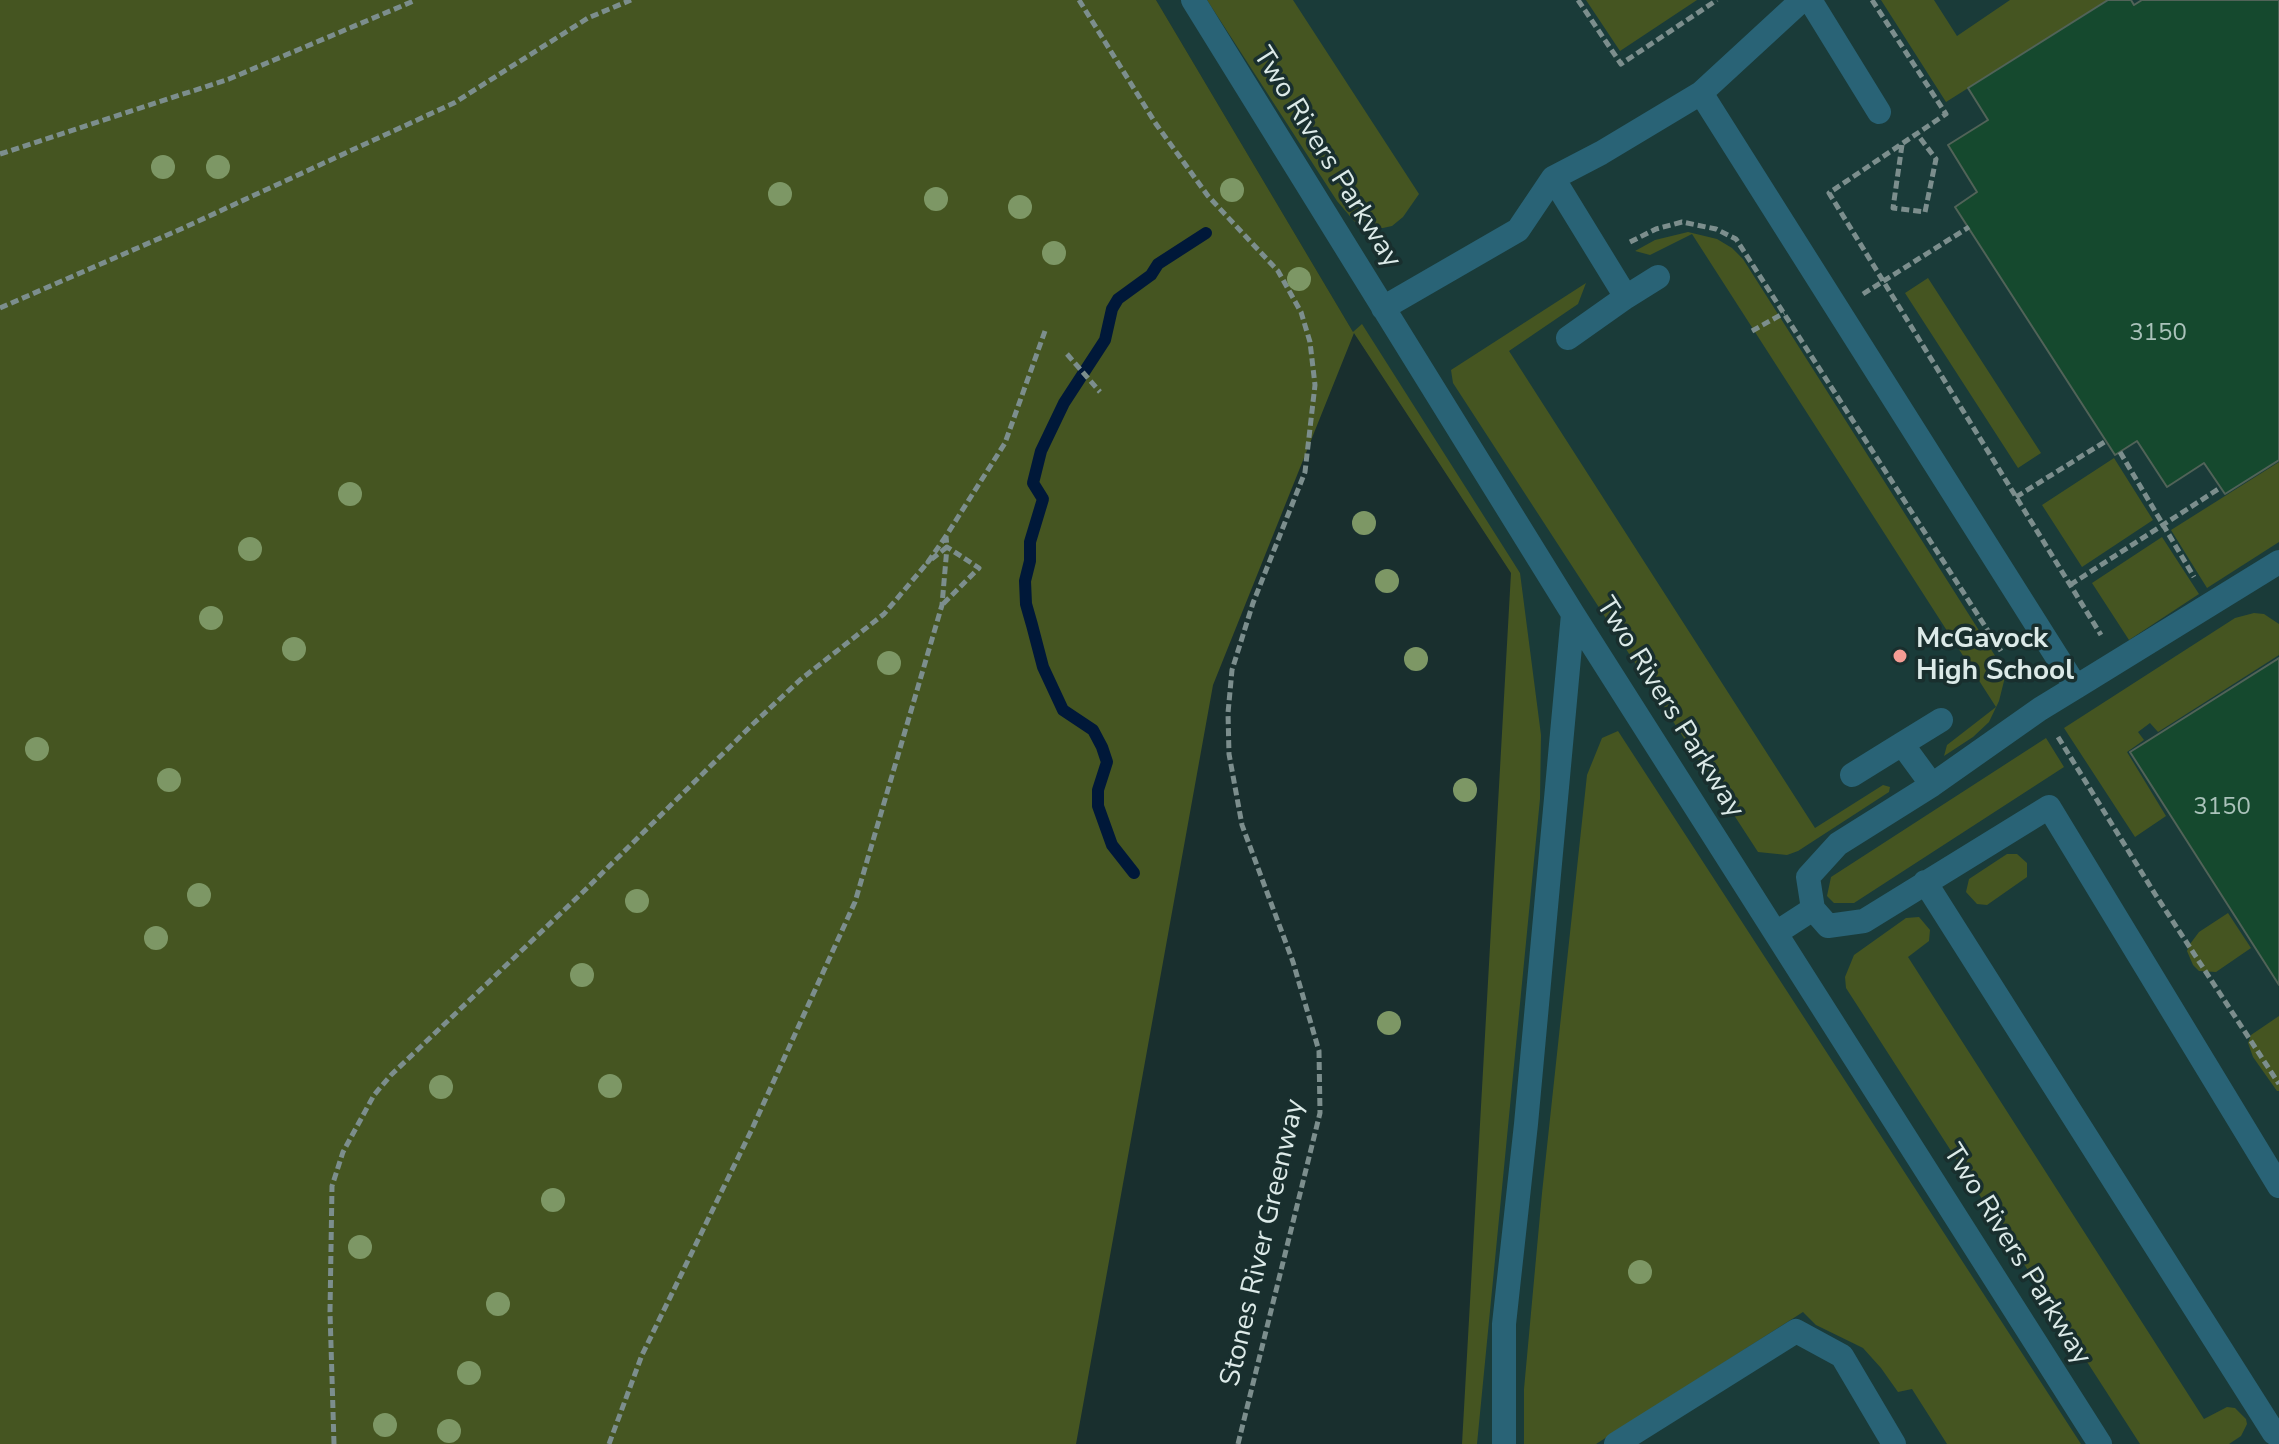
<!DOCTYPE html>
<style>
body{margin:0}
canvas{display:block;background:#192f2e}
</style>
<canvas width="2279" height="1444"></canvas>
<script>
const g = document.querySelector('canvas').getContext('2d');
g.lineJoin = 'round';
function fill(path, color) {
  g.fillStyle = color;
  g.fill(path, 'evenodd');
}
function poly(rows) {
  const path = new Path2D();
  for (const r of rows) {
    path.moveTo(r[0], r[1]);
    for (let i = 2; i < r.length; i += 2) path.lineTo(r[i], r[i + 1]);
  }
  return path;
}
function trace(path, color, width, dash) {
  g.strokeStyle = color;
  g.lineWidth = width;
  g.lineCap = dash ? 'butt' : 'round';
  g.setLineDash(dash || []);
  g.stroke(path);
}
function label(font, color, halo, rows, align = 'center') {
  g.font = font + ' "Nunito Sans",sans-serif';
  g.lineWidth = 7;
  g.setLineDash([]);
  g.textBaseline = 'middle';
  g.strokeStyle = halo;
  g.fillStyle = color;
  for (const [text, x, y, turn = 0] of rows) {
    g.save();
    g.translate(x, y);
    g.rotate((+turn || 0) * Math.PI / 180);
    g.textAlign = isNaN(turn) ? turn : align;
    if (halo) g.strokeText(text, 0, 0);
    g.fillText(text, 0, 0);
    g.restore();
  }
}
const built = poly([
 [1156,0,2279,0,2279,1444,1464,1444,1520,573,1353,332]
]);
const green = poly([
 [0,0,1156,0,1353,332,1362,324,1520,573,1541,735,1540,799,1477,1444,1462,1444,1511,573,1354,333,1213,685,1076,1444,0,1444],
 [1207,0,1293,0,1419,194,1403,217,1392,226,1383,228,1365,228,1354,221,1337,201],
 [1586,0,1697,0,1620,51],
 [1881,0,1934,0,1957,36,2010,0,2108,0,1946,102],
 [1688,232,1717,239,1732,248,1743,259,2006,673,1999,701,1989,722,1973,737,1944,756,1947,745,1996,707,1692,234,1650,255,1635,251,1655,240],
 [1928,278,2041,453,2018,468,1905,293],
 [1586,283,1578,304,1509,351,1815,828,1883,785,1890,787,1889,792,1798,851,1787,855,1758,852,1453,383,1451,370],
 [2114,458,2153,520,2082,567,2042,505],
 [2279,462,2279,542,2207,588,2171,530],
 [2162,537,2199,594,2129,640,2092,583],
 [2254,613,2264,614,2279,624,2279,655,2158,732,2150,723,2138,732,2144,740,2127,752,2166,816,2135,837,2064,728,2235,618],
 [1618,731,2081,1444,1947,1444,1912,1389,1898,1392,1881,1368,1863,1348,1816,1325,1803,1312,1596,1444,1524,1444,1524,1389,1542,1193,1587,775,1602,738],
 [2046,738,2064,767,1854,903,1834,903,1827,896,1831,877],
 [2007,854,2017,854,2027,863,2027,877,1987,905,1977,904,1966,892,1969,879],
 [2228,913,2251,948,2216,972,2199,971,2193,965,2187,951,2190,944,2199,932],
 [1919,917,1930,930,1929,941,1908,957,2204,1419,2227,1407,2235,1408,2246,1419,2247,1424,2241,1436,2229,1444,2140,1444,1846,988,1845,977,1854,955,1906,918],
 [2279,1016,2279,1091,2277,1091,2253,1057,2248,1043,2251,1035]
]);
const stream = poly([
 [1134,873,1112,845,1098,806,1098,790,1107,762,1102,747,1093,730,1063,710,1043,667,1032,625,1026,604,1025,581,1030,561,1030,542,1043,499,1033,483,1041,451,1064,403,1105,340,1112,309,1118,299,1151,275,1158,264,1206,233]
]);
const building = poly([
 [2108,0,2131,0,2134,5,2142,0,2279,0,2279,460,2225,494,2204,463,2167,487,2137,441,2115,455,1955,207,1977,192,1948,145,1988,120,1968,88,2108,0],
 [2279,658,2279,985,2130,752,2279,658]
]);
const path = poly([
 [1079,0,1156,124,1208,196,1278,271,1301,312,1310,342,1315,385,1305,472,1253,603,1232,670,1228,713,1229,754,1242,825,1293,962,1319,1051,1320,1113,1238,1444],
 [1578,0,1621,64,1717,0],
 [1872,0,1946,114,1829,193,2101,635],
 [1902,145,1893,208,1925,212,1936,159,1917,134],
 [0,154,229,79,416,0],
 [1630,242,1656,229,1682,222,1716,229,1736,239,2001,651],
 [1863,294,1969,227],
 [0,308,181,229,454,103,588,18,631,0],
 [1752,331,1784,313],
 [1067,354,1100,392],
 [2120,452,2194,577],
 [2016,497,2106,441],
 [946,536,928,562,947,547,946,536,1005,443,1045,331],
 [2070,585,2220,488],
 [2058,737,2155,894,2279,1084],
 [334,1444,330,1312,332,1186,343,1152,374,1095,391,1075,582,893,753,724,800,680,884,614,928,562],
 [609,1444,642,1355,752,1129,855,902,942,605,947,547,979,568,942,605]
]);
const lane = poly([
 [1193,0,1573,614,2100,1444],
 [1810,0,1879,112],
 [1701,93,1802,0],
 [1553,178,1626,297,1658,277],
 [1383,308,1518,230,1553,178,1601,153,1701,93,2076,687,2040,709,1932,785,1838,844,1808,877,1813,909,1776,933],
 [1568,338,1626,297],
 [2076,687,2279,562],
 [1852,775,1902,744],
 [1932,785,1902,744,1941,720],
 [1925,882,2274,1433],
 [1813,909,1828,926,1864,921,2049,807,2279,1186],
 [1504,1444,1504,1324,1526,1124,1573,614],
 [1616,1444,1796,1331,1842,1356,1894,1444]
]);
const trees = [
 [163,167],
 [218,167],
 [1232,190],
 [780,194],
 [936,199],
 [1020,207],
 [1054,253],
 [1299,279],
 [350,494],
 [1364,523],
 [250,549],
 [1387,581],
 [211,618],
 [294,649],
 [1416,659],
 [889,663],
 [37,749],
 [169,780],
 [1465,790],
 [199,895],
 [637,901],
 [156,938],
 [582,975],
 [1389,1023],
 [610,1086],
 [441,1087],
 [553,1200],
 [360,1247],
 [1640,1272],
 [498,1304],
 [469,1373],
 [385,1425],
 [449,1431]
];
const markers = [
 [1900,656,8,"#f59c94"]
];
const numberNames = [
 ["3150",2158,334],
 ["3150",2222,808]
];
const streetNames = [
 ["Two Rivers Parkway",1326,158,58],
 ["Two Rivers Parkway",1669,708,58],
 ["Stones River Greenway",1264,1243,-77],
 ["Two Rivers Parkway",2016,1255,58]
];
const poiNames = [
 ["McGavock",1916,640],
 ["High School",1916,672]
];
fill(built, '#1a3b39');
fill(green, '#455521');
trace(stream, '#001839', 12);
fill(building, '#15492e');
trace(building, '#516358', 2);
trace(path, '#7c8e8d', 5, [8, 4]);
trace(lane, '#296376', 24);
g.fillStyle = '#7d9765';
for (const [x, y] of trees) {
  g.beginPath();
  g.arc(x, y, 12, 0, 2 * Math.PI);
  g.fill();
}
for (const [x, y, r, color] of markers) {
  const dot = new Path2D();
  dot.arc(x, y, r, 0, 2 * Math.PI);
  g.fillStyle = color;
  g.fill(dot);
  trace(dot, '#192f2e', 3);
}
label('24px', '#aac2ba', null, numberNames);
label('28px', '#dceae8', '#192f2e', streetNames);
label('bold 28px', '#dceae8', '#192f2e', poiNames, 'left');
</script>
